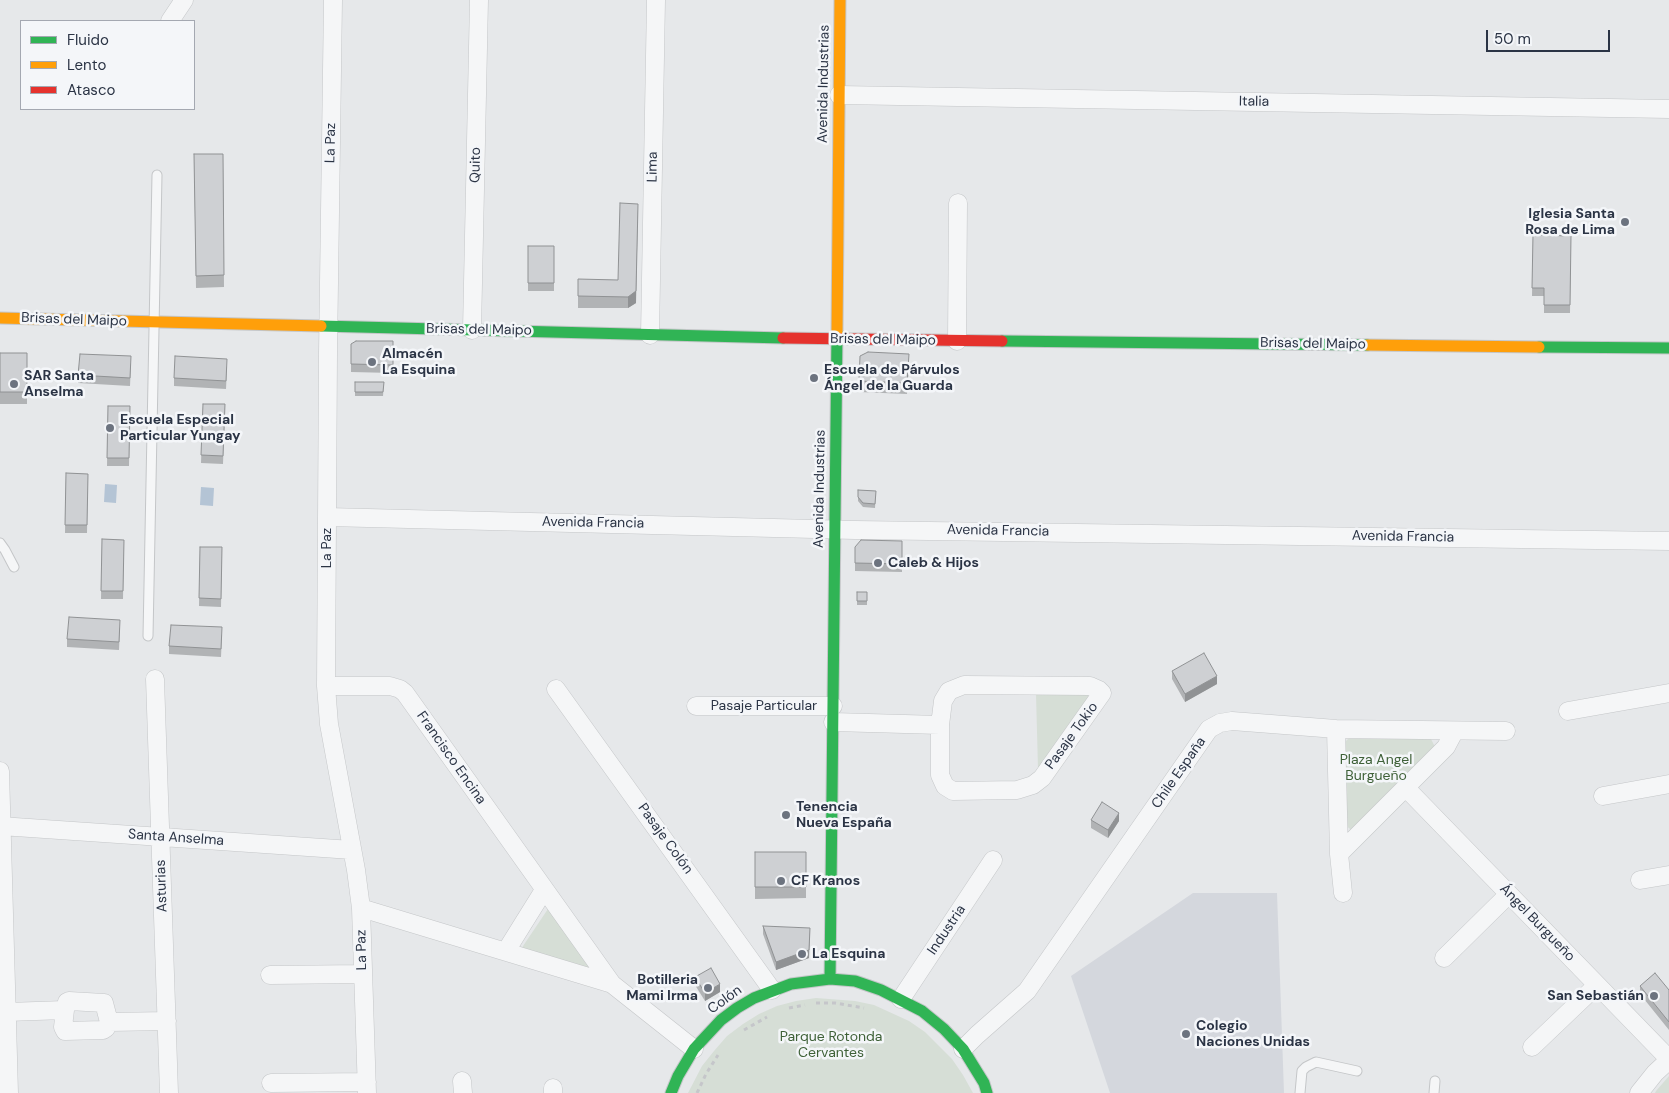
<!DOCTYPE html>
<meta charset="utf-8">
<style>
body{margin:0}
#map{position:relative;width:1669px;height:1093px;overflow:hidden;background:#e6e8ea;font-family:"DM Sans",sans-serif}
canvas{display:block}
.legend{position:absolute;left:20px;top:20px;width:175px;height:90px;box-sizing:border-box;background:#f4f6f9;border:1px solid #a4a8b1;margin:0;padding:6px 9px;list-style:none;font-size:15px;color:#2b3445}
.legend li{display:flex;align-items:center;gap:10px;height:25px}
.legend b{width:25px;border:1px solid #a4a8b1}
.scale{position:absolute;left:1486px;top:30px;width:124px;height:22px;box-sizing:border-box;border:2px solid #2b3445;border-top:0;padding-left:6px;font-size:15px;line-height:18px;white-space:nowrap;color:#2b3445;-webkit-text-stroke:4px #f4f6f9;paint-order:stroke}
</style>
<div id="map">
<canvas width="1669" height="1093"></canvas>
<ul class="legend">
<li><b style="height:6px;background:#30b455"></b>Fluido</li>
<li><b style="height:6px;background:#ff9f0a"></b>Lento</li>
<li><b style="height:6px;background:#e5322d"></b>Atasco</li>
</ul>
<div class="scale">50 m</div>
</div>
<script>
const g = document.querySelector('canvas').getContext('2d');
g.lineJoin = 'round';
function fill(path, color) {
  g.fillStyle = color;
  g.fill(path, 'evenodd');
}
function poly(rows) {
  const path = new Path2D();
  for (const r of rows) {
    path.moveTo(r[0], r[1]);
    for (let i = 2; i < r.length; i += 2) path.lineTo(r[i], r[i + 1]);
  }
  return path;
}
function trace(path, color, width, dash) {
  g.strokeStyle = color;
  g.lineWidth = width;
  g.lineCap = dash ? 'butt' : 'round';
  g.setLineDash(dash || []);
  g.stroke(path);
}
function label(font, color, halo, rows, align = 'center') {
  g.font = font + ' "DM Sans",sans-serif';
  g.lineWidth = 5;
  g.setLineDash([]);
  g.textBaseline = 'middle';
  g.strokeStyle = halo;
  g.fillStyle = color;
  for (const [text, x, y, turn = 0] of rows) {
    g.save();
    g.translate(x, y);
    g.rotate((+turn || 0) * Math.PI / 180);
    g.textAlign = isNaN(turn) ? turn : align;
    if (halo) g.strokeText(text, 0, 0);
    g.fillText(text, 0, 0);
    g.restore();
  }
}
const built = poly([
 [1193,893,1277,893,1284,1093,1110,1093,1071,976]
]);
const green = poly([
 [1036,694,1091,695,1038,769],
 [1350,737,1430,737,1437,751,1355,833,1344,824,1344,743],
 [550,906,598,972,521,949],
 [816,998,855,1001,874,1005,909,1021,925,1032,952,1059,963,1075,973,1093,688,1093,702,1066,714,1051,727,1036,743,1024,759,1014,777,1006,796,1001],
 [1669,1076,1669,1093,1655,1093,1656,1091]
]);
const water = poly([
 [105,484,117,485,116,503,104,502],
 [201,487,214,488,213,506,200,505]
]);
const path = poly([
 [816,1003,835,1003,864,1008],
 [789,1008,805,1005],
 [744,1030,767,1017],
 [697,1093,706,1074,718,1055]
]);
const lane = poly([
 [0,543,5,550,14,567],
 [148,636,157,175],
 [1300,1093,1302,1071,1306,1067,1316,1062,1357,1071],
 [1434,1093,1435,1081]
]);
const street = poly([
 [333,0,328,353,326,686,329,724,356,870,361,908,367,1093],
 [170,21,184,0],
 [839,95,1669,109],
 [472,330,479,0],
 [650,335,656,0],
 [957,341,958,203],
 [327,517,855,530,1669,541],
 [155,679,169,1093],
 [964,685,1090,686,1099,690,1102,693,1042,778,1033,785,1017,790,953,791,945,786,940,775,940,725,943,701,949,691,964,685],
 [326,686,390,686,400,689,405,693,612,984,694,1049],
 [556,689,772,990],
 [696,706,833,706],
 [1568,711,1669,693],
 [833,722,940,725],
 [1336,729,1339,854,1343,893],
 [0,771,9,1093],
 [1406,788,1669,1059],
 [1603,796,1669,784],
 [0,826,352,850],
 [1339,854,1446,747,1454,732],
 [1640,880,1669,875],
 [361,908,612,984],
 [506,951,544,890],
 [1444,958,1509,894],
 [270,975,363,974],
 [901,999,993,860],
 [69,1001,104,1003,109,1022,106,1028,103,1030,65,1031,63,1027,65,1010,67,1002,69,1001],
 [7,1012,65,1010],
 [109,1022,167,1021],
 [1532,1047,1597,985],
 [963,1049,977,1035,1027,991,1209,729,1220,723,1232,721,1336,729,1506,731],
 [462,1081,463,1093],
 [271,1083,367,1082],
 [553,1088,553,1093],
 [1639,1093,1655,1073,1669,1060]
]);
const fast = poly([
 [321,326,783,338],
 [1002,341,1367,345],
 [1539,347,1669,348],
 [830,979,837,333],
 [671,1093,678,1076,694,1049,721,1020,737,1008,754,998,791,984,830,979,855,981,881,990,922,1011,944,1029,963,1049,984,1083,987,1093]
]);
const slow = poly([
 [0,318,321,326],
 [837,333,840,0],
 [1367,345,1539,347]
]);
const jam = poly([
 [783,338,1002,341]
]);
const wall = poly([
 [194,154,223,154,224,287,196,288],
 [1533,235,1571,236,1570,313,1544,313,1544,296,1532,296],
 [528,246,554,246,554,291,528,291],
 [578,279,618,280,636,303,628,308,578,308],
 [393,341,393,373,351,372,351,344],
 [0,353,27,353,27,404,0,404],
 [131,364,130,386,78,383,78,375],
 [909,366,907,394,859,392,859,381],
 [227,367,226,389,174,386,174,378],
 [355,382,384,382,383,396,355,396],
 [203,404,225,404,223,464,201,463],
 [108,406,130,406,129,466,107,466],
 [66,473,88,474,87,533,65,533],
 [858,490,876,491,875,508,863,507,858,501],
 [102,539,124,540,123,599,101,599],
 [902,541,902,572,855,571,855,547],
 [200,547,222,547,221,607,199,606],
 [857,592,867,592,867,605,857,605],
 [120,628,119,650,67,647,67,639],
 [222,635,221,657,169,654,169,646],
 [1172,671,1217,684,1185,702,1172,679],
 [1091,820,1119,821,1108,838,1091,828],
 [755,852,806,852,806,898,755,899],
 [763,926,809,958,776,970,763,934],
 [695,977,720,992,705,1001,695,985],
 [1640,986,1669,990,1669,1030,1640,994]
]);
const shadedWall = poly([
 [638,204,636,303,628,308,628,297],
 [1217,676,1217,684,1185,702,1185,694],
 [1119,813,1119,821,1108,838,1108,830],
 [810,928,809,958,776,970,776,962],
 [720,984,720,992,705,1001,705,993]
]);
const building = poly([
 [194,154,223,154,224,275,196,276,194,154],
 [620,203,638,204,636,291,628,297,578,296,578,279,618,280,620,203],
 [1533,235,1571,236,1570,305,1544,305,1544,288,1532,288,1533,235],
 [528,246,554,246,554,283,528,283,528,246],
 [356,341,393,341,393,365,351,364,351,344,356,341],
 [868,352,909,354,907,383,859,381,860,356,868,352],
 [0,353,27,353,27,392,0,392,0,353],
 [80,354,131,356,130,378,78,375,80,354],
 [175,356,227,359,226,381,174,378,175,356],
 [355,382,384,382,383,392,355,392,355,382],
 [203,404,225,404,223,456,201,455,203,404],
 [108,406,130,406,129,458,107,458,108,406],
 [66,473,88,474,87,525,65,525,66,473],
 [858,490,876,491,875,504,863,503,858,497,858,490],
 [102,539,124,540,123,591,101,591,102,539],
 [861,540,902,541,902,564,855,563,855,547,861,540],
 [200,547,222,547,221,599,199,598,200,547],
 [857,592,867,592,867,601,857,601,857,592],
 [69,617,120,620,119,642,67,639,69,617],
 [171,625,222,627,221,649,169,646,171,625],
 [1204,653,1217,676,1185,694,1172,671,1204,653],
 [1102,802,1119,813,1108,830,1091,820,1102,802],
 [755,852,806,852,806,887,755,887,755,852],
 [763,926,810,928,809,950,776,962,763,926],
 [711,968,720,984,705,993,695,977,711,968],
 [1655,973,1669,990,1669,1022,1640,986,1655,973]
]);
const markers = [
 [1625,222,5,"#6c737f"],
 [372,362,5,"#6c737f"],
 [814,378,5,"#6c737f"],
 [14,384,5,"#6c737f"],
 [110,428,5,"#6c737f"],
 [878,563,5,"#6c737f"],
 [786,815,5,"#6c737f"],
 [781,881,5,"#6c737f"],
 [802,954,5,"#6c737f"],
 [708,988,5,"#6c737f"],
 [1654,996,5,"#6c737f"],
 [1186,1034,5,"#6c737f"]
];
const streetNames = [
 ["Avenida Industrias",824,84,-89],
 ["Italia",1254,102,1],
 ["La Paz",331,143,-89],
 ["Quito",476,165,-89],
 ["Lima",653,167,-89],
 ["Brisas del Maipo",74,320,2],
 ["Brisas del Maipo",479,330,1],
 ["Brisas del Maipo",883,340,1],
 ["Brisas del Maipo",1313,344,1],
 ["Avenida Industrias",820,489,-89],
 ["Avenida Francia",593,523,1],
 ["Avenida Francia",998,531,1],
 ["Avenida Francia",1403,537,1],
 ["La Paz",327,548,-90],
 ["Pasaje Particular",764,706],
 ["Pasaje Tokio",1072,736,-54],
 ["Francisco Encina",451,758,55],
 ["Chile España",1179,773,-55],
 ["Santa Anselma",176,838,4],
 ["Pasaje Colón",665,839,54],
 ["Asturias",162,886,-92],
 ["Ángel Burgueño",1537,923,46],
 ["Industria",947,930,-56],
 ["La Paz",362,950,-91],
 ["Colón",725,1000,-36]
];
const poiNames = [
 ["Iglesia Santa",1615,214,"right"],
 ["Rosa de Lima",1615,230,"right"],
 ["Almacén",382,354],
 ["La Esquina",382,370],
 ["Escuela de Párvulos",824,370],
 ["Ángel de la Guarda",824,386],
 ["SAR Santa",24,376],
 ["Anselma",24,392],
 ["Escuela Especial",120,420],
 ["Particular Yungay",120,436],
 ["Caleb & Hijos",888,563],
 ["Tenencia",796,807],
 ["Nueva España",796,823],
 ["CF Kranos",791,881],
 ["La Esquina",812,954],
 ["Botilleria",698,980,"right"],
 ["Mami Irma",698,996,"right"],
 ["San Sebastián",1644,996,"right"],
 ["Colegio",1196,1026],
 ["Naciones Unidas",1196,1042]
];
const parkNames = [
 ["Plaza Angel",1376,760],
 ["Burgueño",1376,776],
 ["Parque Rotonda",831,1037],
 ["Cervantes",831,1053]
];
fill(built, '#d4d7dd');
fill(green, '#d6ded6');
fill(water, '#b4c4d5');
trace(lane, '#c4c6c8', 11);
trace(street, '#c4c6c8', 19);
trace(fast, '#c4c6c8', 13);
trace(slow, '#c4c6c8', 13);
trace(jam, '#c4c6c8', 13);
trace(path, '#c5c6ca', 3, [4, 4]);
trace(lane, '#f5f6f7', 9);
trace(street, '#f5f6f7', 18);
trace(fast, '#30b455', 11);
trace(slow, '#ff9f0a', 11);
trace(jam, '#e5322d', 11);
fill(wall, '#b1b3b5');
fill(shadedWall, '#909294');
fill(building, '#ced0d3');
trace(building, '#909294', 1);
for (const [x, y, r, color] of markers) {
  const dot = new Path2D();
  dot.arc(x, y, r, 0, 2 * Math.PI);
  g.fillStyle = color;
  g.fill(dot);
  trace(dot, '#f4f6f9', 2);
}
label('14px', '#2b3445', '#f4f6f9', streetNames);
label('bold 14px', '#2b3445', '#f4f6f9', poiNames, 'left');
label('14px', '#3f6138', '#f4f6f9', parkNames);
</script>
